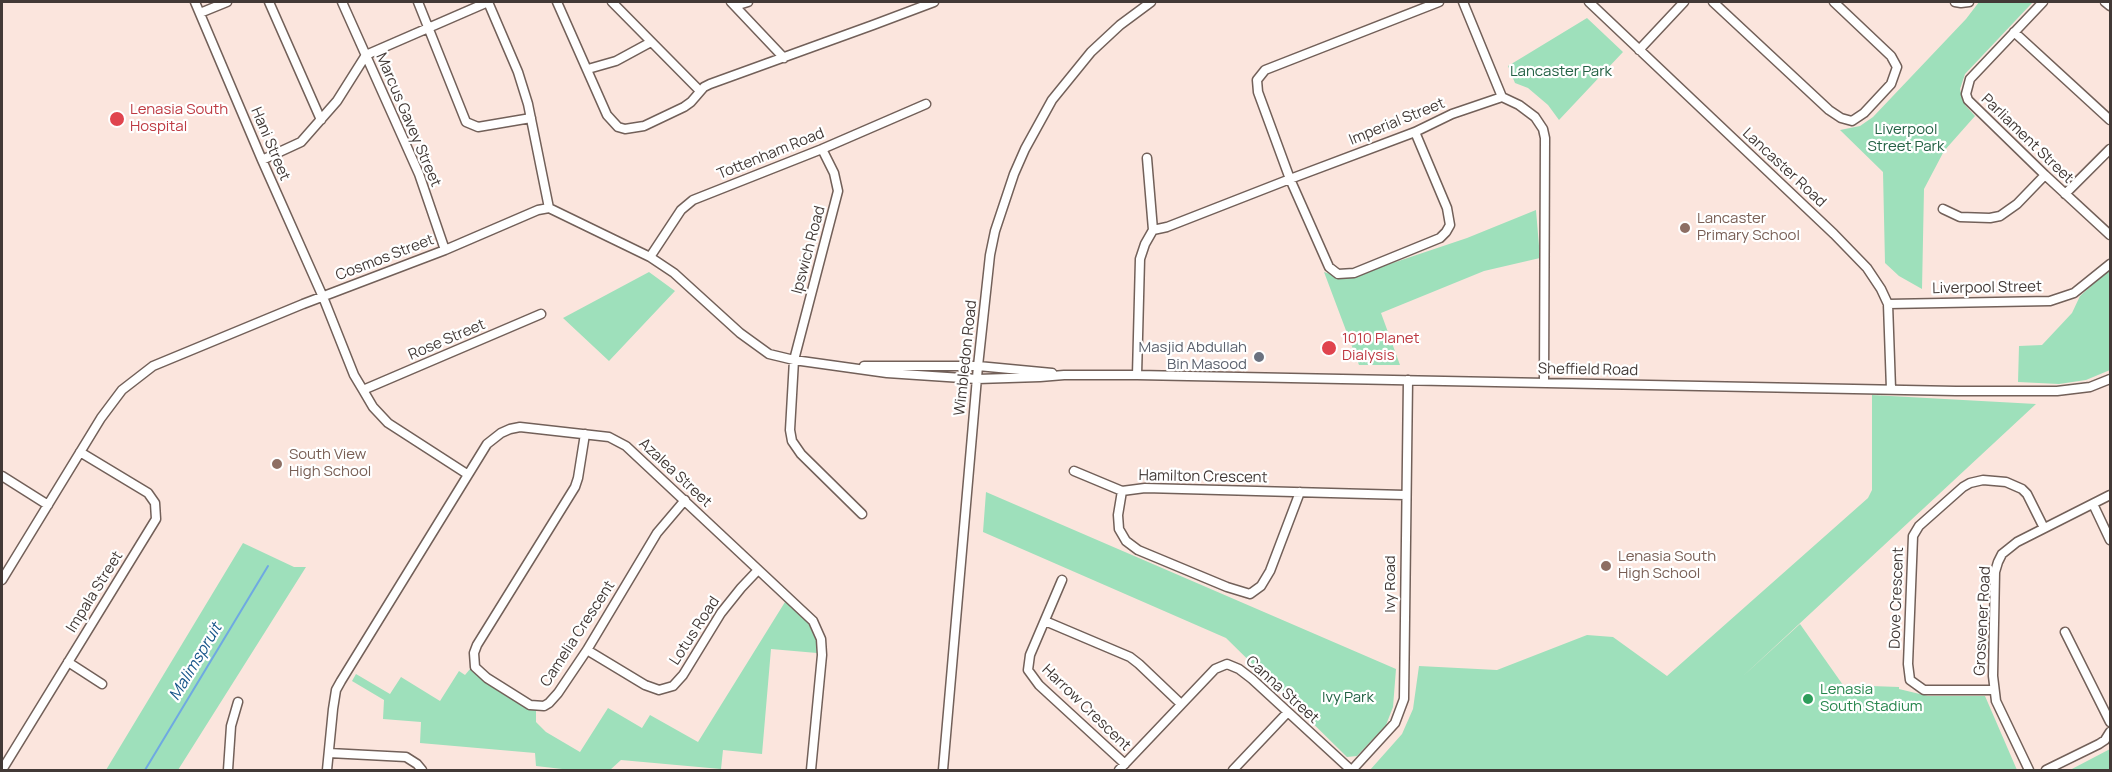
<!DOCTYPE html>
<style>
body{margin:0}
#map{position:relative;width:2112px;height:772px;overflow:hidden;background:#fbe5dd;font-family:Manrope,sans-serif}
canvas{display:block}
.frame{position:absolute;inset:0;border:3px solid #423936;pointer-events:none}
</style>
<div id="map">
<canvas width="2112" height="772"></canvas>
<div class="frame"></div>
</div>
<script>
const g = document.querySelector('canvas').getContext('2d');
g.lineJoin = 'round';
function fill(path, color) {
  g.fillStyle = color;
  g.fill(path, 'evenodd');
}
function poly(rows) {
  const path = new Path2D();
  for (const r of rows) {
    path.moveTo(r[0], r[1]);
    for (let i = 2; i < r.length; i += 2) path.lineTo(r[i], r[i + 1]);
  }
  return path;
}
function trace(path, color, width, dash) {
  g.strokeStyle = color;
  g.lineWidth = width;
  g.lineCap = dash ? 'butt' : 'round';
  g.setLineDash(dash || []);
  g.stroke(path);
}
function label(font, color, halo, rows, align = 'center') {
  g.font = font + ' Manrope,sans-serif';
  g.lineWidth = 4.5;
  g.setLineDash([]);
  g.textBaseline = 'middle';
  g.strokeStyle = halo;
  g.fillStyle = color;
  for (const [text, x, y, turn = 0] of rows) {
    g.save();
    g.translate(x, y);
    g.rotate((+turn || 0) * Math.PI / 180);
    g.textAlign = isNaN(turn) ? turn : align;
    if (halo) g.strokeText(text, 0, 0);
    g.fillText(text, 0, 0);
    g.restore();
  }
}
const green = poly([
 [1979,2,2033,2,1965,74,1960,89,1962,97,1965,105,1975,116,1944,151,1924,189,1922,289,1899,276,1885,263,1883,172,1840,130,1860,126,1873,117,1966,19],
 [1587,18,1623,52,1559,120,1548,105,1528,88,1515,83,1508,66],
 [1536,210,1540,258,1484,271,1381,313,1400,365,1359,365,1324,272,1345,279,1467,238],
 [2110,269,2110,370,2086,380,2059,384,2018,382,2019,346,2042,345,2072,313,2080,296],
 [649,272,675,291,609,361,563,318],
 [1872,395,2036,404,1742,677,1800,624,1843,685,1899,687,1899,689,1928,696,1985,696,2017,770,1370,770,1402,734,1413,709,1419,666,1497,670,1587,635,1613,637,1667,676,1868,498,1872,490],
 [986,492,1396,669,1393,707,1386,725,1357,756,1347,757,1226,638,983,532],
 [243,543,294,567,306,567,178,770,106,770],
 [785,602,808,623,816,640,817,653,771,649,762,754,723,750,721,769,621,760,610,770,571,770,536,766,535,753,420,743,421,722,383,719,384,700,352,681,356,674,390,694,401,677,440,701,459,671,465,675,470,669,526,707,536,710,536,722,546,732,580,752,608,708,642,728,650,715,698,742],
 [2110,749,2110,770,2070,770]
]);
const stream = poly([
 [145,770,268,566]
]);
const minor = poly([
 [195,2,262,160,323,297,354,375,363,390,373,407,388,423,467,474],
 [269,2,321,120],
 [342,2,419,174,445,250],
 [418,2,466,122,478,127,531,118],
 [488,2,518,72,528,104,549,208],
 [557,2,607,115,618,127,625,129,644,126,684,107,691,102,704,87,710,84,873,25,934,2],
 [612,2,700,91],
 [731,2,784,58],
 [1463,2,1502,97],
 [1589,2,1834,234,1867,268,1881,289,1888,304,1891,389],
 [1713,2,1829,110,1841,118,1852,121,1864,113,1891,84,1897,67,1891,56,1834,2],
 [1955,2,1961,3,1969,2],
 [2043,2,1970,79,1966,94,1968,100,2045,175,2110,235],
 [2105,2,2110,6],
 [735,6,748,2],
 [200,13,227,2],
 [2014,32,2110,120],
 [1639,50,1684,2],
 [588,69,616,61,651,42],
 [1415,132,1447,208,1450,225,1446,232,1440,238,1354,273,1338,274,1329,267,1290,179,1258,92,1257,80,1265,70,1439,2],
 [822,149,834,173,838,191,794,360,790,430,792,441,801,454,862,514],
 [1147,158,1153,230],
 [262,160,301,142,337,101,366,55,488,2],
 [2065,194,2110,149],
 [1943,209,1960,217,1990,218,2000,216,2017,204,2045,175],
 [650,257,681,210,693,200,822,149,926,104],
 [1888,304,2050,301,2074,293,2110,264],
 [864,366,978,366,1052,373],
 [1137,375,1140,259,1145,244,1153,230,1167,227,1290,179,1415,132,1452,114,1502,97,1519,105,1535,117,1543,129,1545,138,1544,383],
 [363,390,541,314],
 [585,434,578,478,575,487,477,645,474,653,475,667,487,678,530,705,544,706,549,703,558,693,587,650,657,533,685,500],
 [1074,471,1122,491],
 [2,476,48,505],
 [1300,492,1270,571,1261,586,1250,594,1227,587,1138,550,1126,541,1119,529,1118,515,1122,491,1145,488,1405,495],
 [2093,504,2110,540],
 [2,580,101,418,122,390,153,366,303,304,445,250,538,210,549,208,650,257,674,273,740,333,769,354,794,360,887,373,977,379,1040,377,1064,375,1137,375,1956,391,2057,391,2090,387,2110,379],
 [1062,580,1030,655,1028,670,1039,685,1125,764],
 [1045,621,1130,657,1139,664,1181,704],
 [2065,632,2110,722],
 [587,650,645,685,659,690,673,686,683,675,721,613,741,588,758,570],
 [68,662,102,684],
 [1994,690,1924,690,1910,680,1908,664,1913,536,1919,526,1963,487,1970,483,1983,480,2006,482,2022,489,2027,494,2044,528],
 [329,753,406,757,417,764,422,770],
 [2,770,156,519,155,503,148,493,80,452],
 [228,770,231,726,238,702],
 [327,770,333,709,336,690,341,681,487,444,501,433,510,429,520,427,609,437,626,446,813,621,821,639,822,655,811,770],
 [943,770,978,366,990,255,995,231,1014,174,1025,149,1052,100,1091,52,1120,25,1151,2],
 [1119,770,1215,669,1227,664,1239,669,1252,679,1351,770],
 [1233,770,1287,713],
 [1352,770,1395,723,1404,699,1408,380],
 [2029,770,1996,701,1993,676,1995,572,1998,562,2002,554,2017,542,2110,495],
 [2046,770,2099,744,2105,740,2110,732]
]);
const markers = [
 [117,119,8,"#e0444e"],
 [1685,228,6,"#8d6e63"],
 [1329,348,8,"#e0444e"],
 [1259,357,6,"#6b7280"],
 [277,464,6,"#8d6e63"],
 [1606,566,6,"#8d6e63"],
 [1808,699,6,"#2e9e5b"]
];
const parkNames = [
 ["Lancaster Park",1561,72],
 ["Liverpool",1906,130],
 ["Street Park",1906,147],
 ["Ivy Park",1348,698]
];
const healthNames = [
 ["Lenasia South",130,110],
 ["Hospital",130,127],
 ["1010 Planet",1342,339],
 ["Dialysis",1342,356]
];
const streetNames = [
 ["Marcus Gavey Street",408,120,67],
 ["Imperial Street",1397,122,-22],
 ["Parliament Street",2027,139,44],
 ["Hani Street",270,144,67],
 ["Tottenham Road",771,154,-22],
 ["Lancaster Road",1784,168,43],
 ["Ipswich Road",809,250,-75],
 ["Cosmos Street",385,258,-21],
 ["Liverpool Street",1987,288,-1],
 ["Rose Street",447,340,-23],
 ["Wimbledon Road",966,358,-84],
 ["Sheffield Road",1588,370,1],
 ["Azalea Street",675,473,43],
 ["Hamilton Crescent",1203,477,1],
 ["Ivy Road",1391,584,-90],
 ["Impala Street",95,592,-58],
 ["Dove Crescent",1897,598,-88],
 ["Grosvener Road",1983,621,-87],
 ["Lotus Road",695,631,-57],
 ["Camelia Crescent",578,634,-57],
 ["Canna Street",1282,690,42],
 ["Harrow Crescent",1086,708,44]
];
const educationNames = [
 ["Lancaster",1697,219],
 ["Primary School",1697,236],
 ["South View",289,455],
 ["High School",289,472],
 ["Lenasia South",1618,557],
 ["High School",1618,574]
];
const worshipNames = [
 ["Masjid Abdullah",1247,348],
 ["Bin Masood",1247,365]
];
const leisureNames = [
 ["Lenasia",1820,690],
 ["South Stadium",1820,707]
];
const waterNames = [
 ["Malimspruit",196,662,-59]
];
fill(green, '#9ee0bb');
trace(stream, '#6fa9e2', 2);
trace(minor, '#726059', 11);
trace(minor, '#fff', 8);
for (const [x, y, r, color] of markers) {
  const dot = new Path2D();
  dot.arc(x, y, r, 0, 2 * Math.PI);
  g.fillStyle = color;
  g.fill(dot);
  trace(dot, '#fff', 2);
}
label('15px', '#236144', '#fff', parkNames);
label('15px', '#be3a42', '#fff', healthNames, 'left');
label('15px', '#423936', '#fff', streetNames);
label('15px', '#785e54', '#fff', educationNames, 'left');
label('15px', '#5b616d', '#fff', worshipNames, 'right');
label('15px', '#27864d', '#fff', leisureNames, 'left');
label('italic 16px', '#17558a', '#fff', waterNames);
</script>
